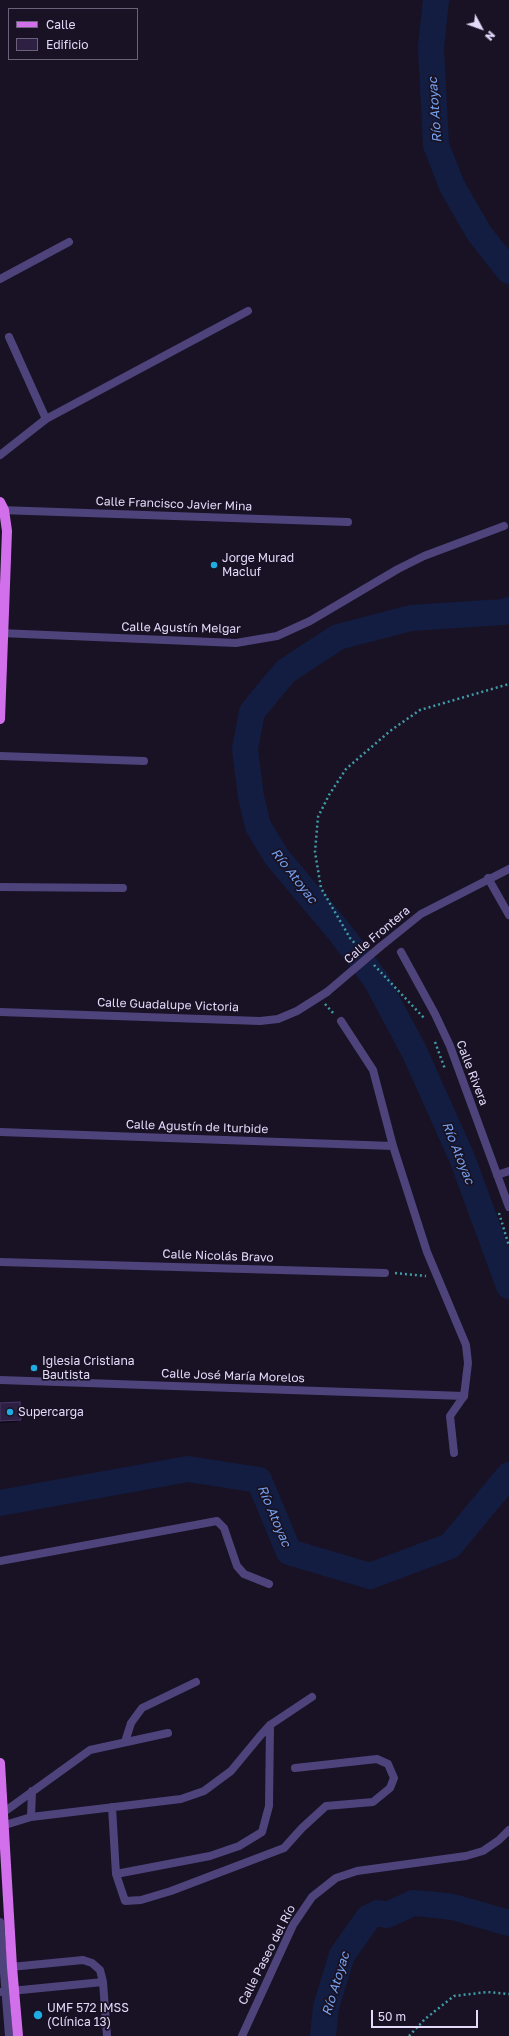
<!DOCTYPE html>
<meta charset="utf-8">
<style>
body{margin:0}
#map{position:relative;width:509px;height:2036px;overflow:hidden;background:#181224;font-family:"Golos Text",sans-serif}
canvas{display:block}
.legend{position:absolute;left:8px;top:8px;width:130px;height:52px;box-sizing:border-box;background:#181224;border:1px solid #69627a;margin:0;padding:5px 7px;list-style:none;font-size:12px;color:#e3dafa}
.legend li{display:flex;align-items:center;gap:8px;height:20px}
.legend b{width:20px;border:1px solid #69627a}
.north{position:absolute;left:461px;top:8px;width:40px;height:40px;-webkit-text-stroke:3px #181224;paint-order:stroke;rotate:131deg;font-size:11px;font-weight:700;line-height:16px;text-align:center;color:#e3dafa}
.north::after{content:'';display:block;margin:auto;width:14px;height:18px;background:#e3dafa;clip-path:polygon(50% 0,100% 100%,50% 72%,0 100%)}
.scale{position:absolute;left:371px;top:2010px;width:107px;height:18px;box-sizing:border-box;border:2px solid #e3dafa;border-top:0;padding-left:5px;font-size:12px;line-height:14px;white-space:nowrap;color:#e3dafa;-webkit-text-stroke:3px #181224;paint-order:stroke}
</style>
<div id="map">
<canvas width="509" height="2036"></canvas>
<ul class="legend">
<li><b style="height:5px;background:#d26feb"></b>Calle</li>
<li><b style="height:11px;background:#2d2042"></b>Edificio</li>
</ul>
<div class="north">N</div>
<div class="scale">50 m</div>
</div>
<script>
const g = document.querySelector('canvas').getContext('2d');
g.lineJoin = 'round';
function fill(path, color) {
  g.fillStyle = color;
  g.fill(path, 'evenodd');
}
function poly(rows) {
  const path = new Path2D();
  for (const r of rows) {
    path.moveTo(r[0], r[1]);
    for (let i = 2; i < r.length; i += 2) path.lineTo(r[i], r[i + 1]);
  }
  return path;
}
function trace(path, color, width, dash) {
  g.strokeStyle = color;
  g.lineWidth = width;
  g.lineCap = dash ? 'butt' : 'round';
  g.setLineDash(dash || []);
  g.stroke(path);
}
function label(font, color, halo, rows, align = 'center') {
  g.font = font + ' "Golos Text",sans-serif';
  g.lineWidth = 3.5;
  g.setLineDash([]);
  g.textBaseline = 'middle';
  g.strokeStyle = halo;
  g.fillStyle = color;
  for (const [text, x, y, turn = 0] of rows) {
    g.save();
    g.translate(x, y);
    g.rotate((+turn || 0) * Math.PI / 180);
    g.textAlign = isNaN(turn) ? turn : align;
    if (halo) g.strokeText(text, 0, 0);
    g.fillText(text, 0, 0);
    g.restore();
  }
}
const shadow = poly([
 [0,1405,20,1419,17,1422,0,1423]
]);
const river = poly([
 [436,0,431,47,436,145,452,186,479,233,509,271],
 [509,610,503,612,411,618,338,637,286,671,269,691,252,712,245,749,251,797,258,826,276,856,338,930,376,980,414,1051,462,1158,509,1286],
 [0,1503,188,1469,259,1480,289,1552,370,1576,450,1546,509,1475],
 [323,2036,326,2007,342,1955,368,1918,378,1913,387,1915,413,1903,426,1904,453,1907,509,1923]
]);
const building = poly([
 [20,1402,21,1420,0,1421,0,1403,20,1402]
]);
const path = poly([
 [361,950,350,938,321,888,315,852,318,817,329,795,346,769,390,731,420,710,509,684],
 [374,965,424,1018],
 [325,1004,334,1014],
 [435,1042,445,1069],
 [499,1213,509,1246],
 [395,1273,426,1276],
 [409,2036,425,2019,454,1996,487,1992,509,1994]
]);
const lane = poly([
 [0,279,69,242],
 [497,1175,509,1171],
 [454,1453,450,1416,464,1396],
 [0,1561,217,1521,224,1528,237,1566,244,1574,269,1584],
 [125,1742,131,1723,142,1708,196,1682],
 [112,1807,116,1874,210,1856,239,1846,262,1832,269,1806,270,1725],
 [4,1812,90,1750,168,1733],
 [31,1817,32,1791],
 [5,1825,31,1817,181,1799,204,1791,231,1771,260,1736,270,1725,312,1697],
 [116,1874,125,1901,141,1900,171,1891,284,1848,302,1828,326,1806,373,1802,390,1788,394,1778,388,1764,377,1759,295,1768],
 [0,1922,9,2036]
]);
const street = poly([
 [9,337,46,419],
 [0,455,46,419,248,311],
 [0,510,348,522],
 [0,633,236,643,277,636,310,621,398,569,424,556,504,526],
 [0,756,144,761],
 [488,878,509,915],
 [0,887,123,888],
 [380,947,421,914,509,869],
 [401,952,435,1014,450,1046,509,1207],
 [0,1012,260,1021,278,1019,297,1011,327,992],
 [0,1132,393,1146],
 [0,1262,385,1273],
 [0,1380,464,1396,468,1363,466,1345,427,1252,393,1146,373,1070,341,1021],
 [0,1968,83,1960,92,1963,100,1970,103,1982,107,2036],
 [0,1992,103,1982],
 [242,2036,293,1925,312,1897,336,1878,357,1871,466,1856,483,1851,499,1840,509,1830]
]);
const primary = poly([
 [0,502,4,510,7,531,0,719],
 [0,1763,12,1967,18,2036]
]);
const streetBridge = poly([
 [327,992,380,947]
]);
const markers = [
 [214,565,4,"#1fade1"],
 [34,1368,4,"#1fade1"],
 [10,1412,4,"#1fade1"],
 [38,2015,5,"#1fade1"]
];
const streetNames = [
 ["Calle Francisco Javier Mina",174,504,2],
 ["Calle Agustín Melgar",181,628,1],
 ["Calle Frontera",377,935,-40],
 ["Calle Guadalupe Victoria",168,1005,2],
 ["Calle Rivera",472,1073,69],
 ["Calle Agustín de Iturbide",197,1127,2],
 ["Calle Nicolás Bravo",218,1256,2],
 ["Calle José María Morelos",233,1376,2],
 ["Calle Paseo del Río",267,1955,-63]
];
const poiNames = [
 ["Jorge Murad",222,558],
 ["Macluf",222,572],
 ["Iglesia Cristiana",42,1361],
 ["Bautista",42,1375],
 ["Supercarga",18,1412],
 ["UMF 572 IMSS",47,2008],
 ["(Clínica 13)",47,2022]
];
const waterNames = [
 ["Río Atoyac",435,110,-94],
 ["Río Atoyac",294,876,52],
 ["Río Atoyac",458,1153,68],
 ["Río Atoyac",274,1516,67],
 ["Río Atoyac",336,1984,-73]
];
fill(shadow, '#0007');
trace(river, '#131d41', 26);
fill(building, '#2d2042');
trace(building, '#49366b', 1);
trace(path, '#409da8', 2.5, [2, 3]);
trace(lane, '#4f437c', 8);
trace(street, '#4f437c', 8);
trace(primary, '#d26feb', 10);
trace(streetBridge, '#4f437c', 8);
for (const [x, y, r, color] of markers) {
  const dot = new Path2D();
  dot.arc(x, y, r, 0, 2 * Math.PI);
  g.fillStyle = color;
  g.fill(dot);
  trace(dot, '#181224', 1.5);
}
label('12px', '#e3dafa', '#181224', streetNames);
label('12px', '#e3dafa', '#181224', poiNames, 'left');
label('italic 13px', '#75a1ec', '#181224', waterNames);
</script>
